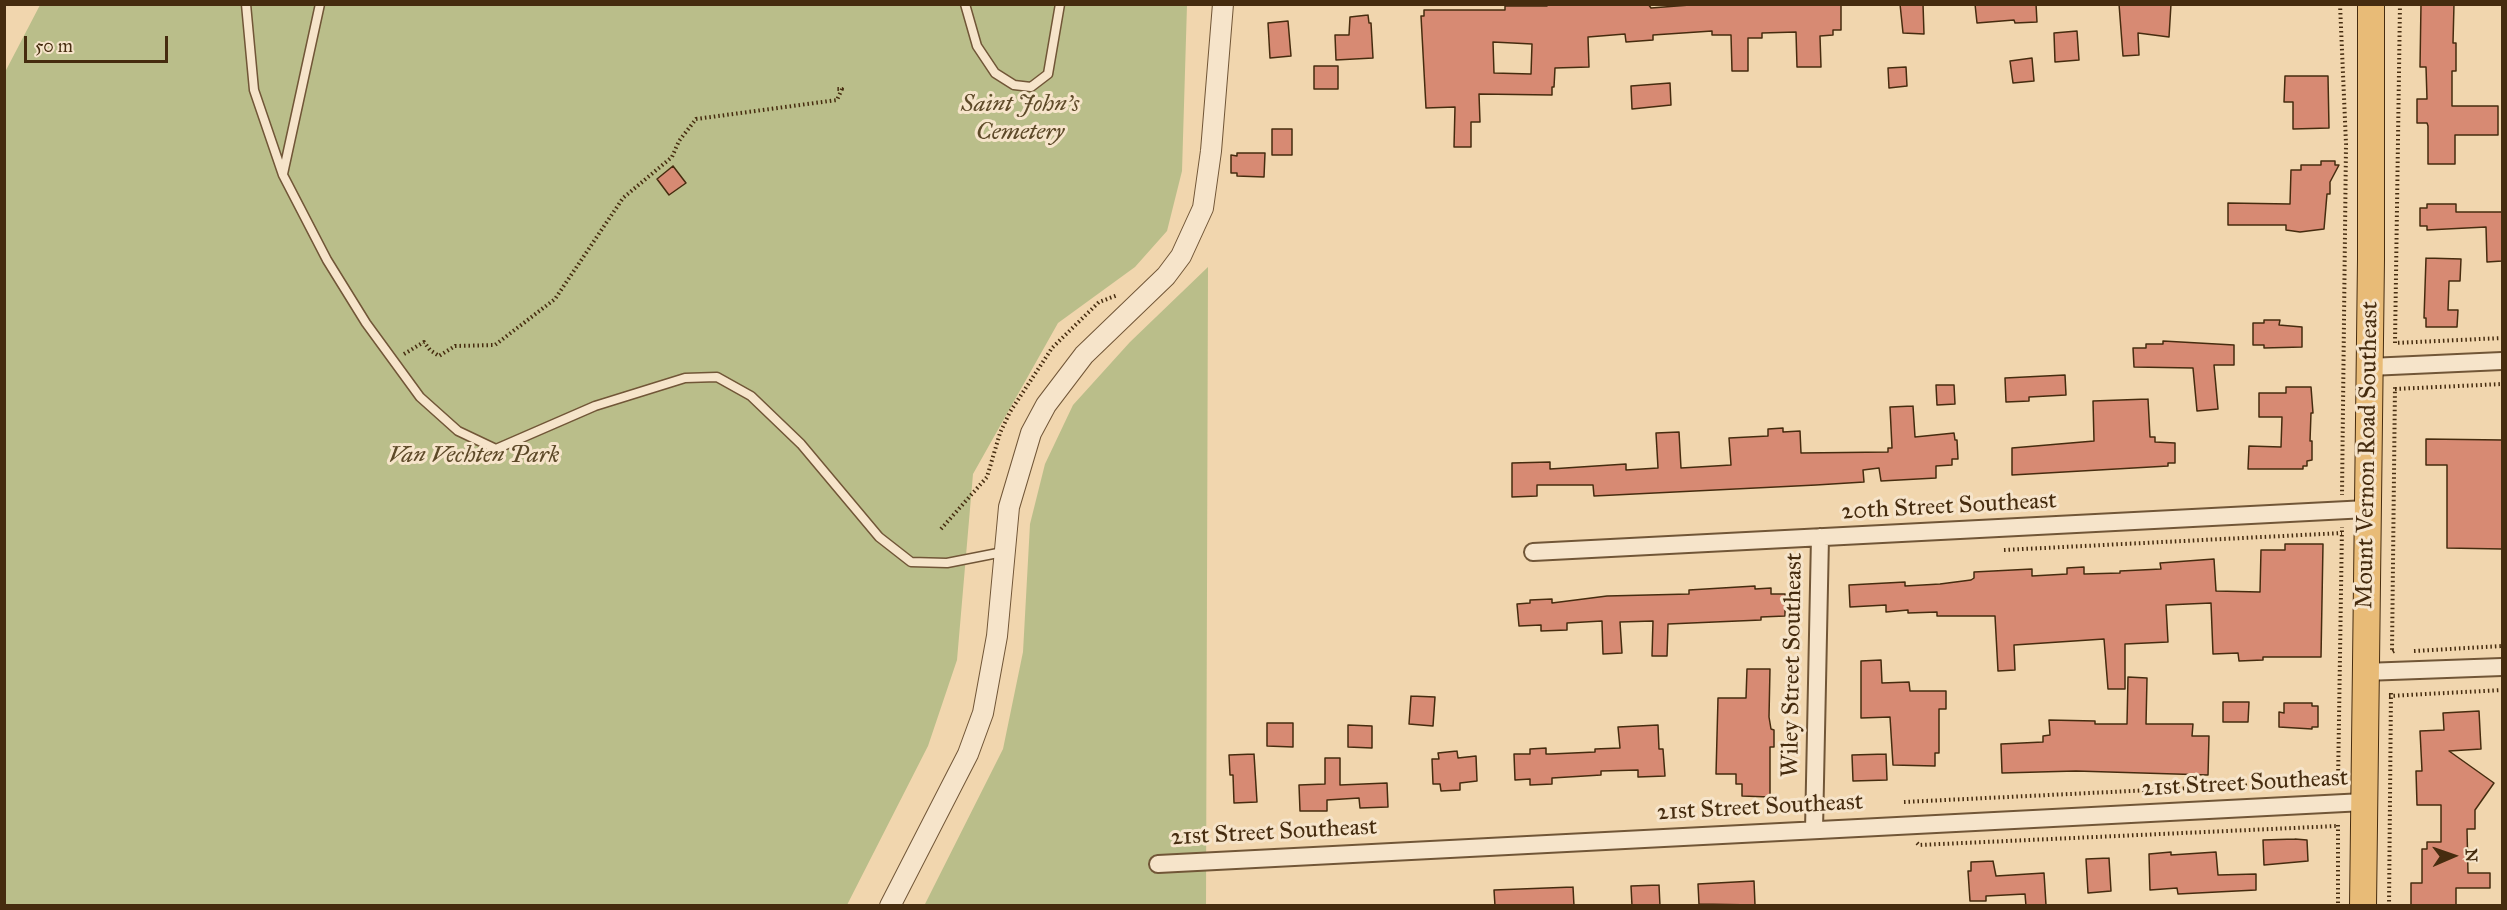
<!DOCTYPE html>
<style>
body{margin:0}
#map{position:relative;width:2507px;height:910px;overflow:hidden;background:#f1d6ae;font-family:"IM FELL Great Primer",serif}
canvas{display:block}
.frame{position:absolute;inset:0;border:6px solid #462c0f;pointer-events:none}
.north{position:absolute;left:2423px;top:826px;width:60px;height:60px;-webkit-text-stroke:4px #f6e4ca;paint-order:stroke;rotate:88deg;font-size:16px;font-weight:700;line-height:24px;text-align:center;color:#462c0f}
.north::after{content:'';display:block;margin:auto;width:21px;height:27px;background:#462c0f;clip-path:polygon(50% 0,100% 100%,50% 72%,0 100%)}
.scale{position:absolute;left:24px;top:36px;width:144px;height:27px;box-sizing:border-box;border:3px solid #462c0f;border-top:0;padding-left:8px;font-size:18px;line-height:21px;white-space:nowrap;color:#462c0f;-webkit-text-stroke:4px #f6e4ca;paint-order:stroke}
</style>
<div id="map">
<canvas width="2507" height="910"></canvas>
<div class="frame"></div>
<div class="north">N</div>
<div class="scale">50 m</div>
</div>
<script>
const g = document.querySelector('canvas').getContext('2d');
g.lineJoin = 'round';
function fill(path, color) {
  g.fillStyle = color;
  g.fill(path, 'evenodd');
}
function poly(rows) {
  const path = new Path2D();
  for (const r of rows) {
    path.moveTo(r[0], r[1]);
    for (let i = 2; i < r.length; i += 2) path.lineTo(r[i], r[i + 1]);
  }
  return path;
}
function trace(path, color, width, dash) {
  g.strokeStyle = color;
  g.lineWidth = width;
  g.lineCap = dash ? 'butt' : 'round';
  g.setLineDash(dash || []);
  g.stroke(path);
}
function label(font, color, halo, rows, align = 'center') {
  g.font = font + ' "IM FELL Great Primer",serif';
  g.lineWidth = 6;
  g.setLineDash([]);
  g.textBaseline = 'middle';
  g.strokeStyle = halo;
  g.fillStyle = color;
  for (const [text, x, y, turn = 0] of rows) {
    g.save();
    g.translate(x, y);
    g.rotate((+turn || 0) * Math.PI / 180);
    g.textAlign = isNaN(turn) ? turn : align;
    if (halo) g.strokeText(text, 0, 0);
    g.fillText(text, 0, 0);
    g.restore();
  }
}
const green = poly([
 [40,5,1187,5,1182,171,1167,231,1135,267,1058,323,973,474,957,660,928,746,847,905,5,906,4,74],
 [1208,267,1206,905,924,906,1003,749,1023,652,1030,524,1045,464,1073,405,1130,342]
]);
const building = poly([
 [1547,4,1648,4,1651,8,1703,4,1841,4,1841,30,1833,30,1833,35,1820,36,1821,67,1797,67,1796,32,1762,33,1762,38,1748,38,1748,71,1732,71,1731,35,1712,35,1712,31,1653,35,1653,40,1626,42,1625,34,1588,37,1589,67,1555,68,1554,87,1552,87,1552,95,1479,94,1480,122,1471,122,1471,147,1454,147,1455,107,1426,108,1421,16,1424,16,1424,10,1505,10,1505,6,1547,6,1547,4],
 [1493,42,1532,44,1531,74,1494,73,1493,42],
 [1900,4,1923,4,1924,34,1903,33,1900,4],
 [1975,4,2036,4,2037,22,2015,23,2014,20,1977,23,1975,4],
 [2119,4,2171,4,2169,37,2138,33,2139,55,2123,56,2119,4],
 [2421,4,2454,4,2453,43,2456,43,2456,71,2452,71,2452,106,2498,106,2498,135,2455,135,2455,164,2428,164,2428,126,2427,123,2417,123,2417,99,2427,99,2426,67,2420,67,2421,4],
 [1368,15,1369,23,1371,23,1373,58,1336,60,1335,35,1349,35,1350,17,1368,15],
 [1288,21,1291,56,1270,58,1268,23,1288,21],
 [2077,31,2079,60,2055,62,2054,33,2077,31],
 [2032,58,2034,81,2013,83,2010,61,2032,58],
 [1314,66,1338,66,1338,89,1314,89,1314,66],
 [1906,67,1907,86,1889,88,1888,68,1906,67],
 [2285,76,2328,76,2329,128,2293,129,2293,102,2284,102,2285,76],
 [1670,83,1671,105,1632,109,1631,86,1670,83],
 [1272,129,1292,129,1292,155,1272,155,1272,129],
 [1237,153,1265,153,1264,177,1237,176,1237,173,1231,173,1231,155,1237,156,1237,153],
 [2321,161,2335,161,2335,165,2339,165,2330,182,2330,194,2327,194,2324,229,2300,232,2286,230,2286,225,2228,225,2228,203,2290,204,2291,170,2301,170,2301,165,2321,165,2321,161],
 [673,166,686,183,669,195,657,179,673,166],
 [2427,204,2456,204,2456,212,2502,212,2502,261,2487,262,2486,227,2427,230,2427,226,2420,226,2420,208,2427,208,2427,204],
 [2426,258,2461,259,2460,281,2449,281,2448,310,2458,310,2457,327,2426,327,2426,318,2424,318,2426,258],
 [2264,320,2280,320,2279,325,2302,327,2302,347,2264,348,2264,345,2253,345,2253,323,2264,323,2264,320],
 [2163,341,2234,345,2234,365,2214,365,2218,409,2197,411,2193,368,2134,367,2133,348,2146,348,2146,344,2163,344,2163,341],
 [2065,375,2066,395,2029,397,2029,401,2006,402,2005,378,2065,375],
 [1936,385,1954,385,1955,404,1937,405,1936,385],
 [2286,387,2311,387,2313,413,2311,413,2310,441,2312,441,2312,460,2307,461,2307,466,2303,466,2303,469,2248,469,2249,446,2281,447,2282,417,2259,417,2259,393,2286,393,2286,387],
 [2148,399,2150,437,2155,437,2155,442,2175,443,2175,463,2168,463,2168,466,2012,475,2012,448,2094,441,2093,401,2148,399],
 [1913,406,1915,437,1954,433,1955,440,1957,440,1958,459,1952,459,1952,465,1936,466,1936,478,1881,481,1879,468,1863,470,1864,482,1816,485,1594,496,1593,485,1537,485,1537,496,1512,497,1512,463,1550,462,1550,469,1626,464,1626,470,1658,468,1656,433,1679,432,1681,468,1731,465,1729,438,1768,436,1768,429,1783,428,1783,432,1800,431,1801,453,1888,452,1888,448,1892,448,1890,407,1913,406],
 [2426,439,2502,440,2502,549,2447,548,2447,465,2426,465,2426,439],
 [2285,544,2323,544,2321,657,2263,657,2263,660,2239,661,2238,653,2213,654,2211,603,2166,605,2168,642,2125,644,2125,689,2108,689,2104,639,2014,645,2015,670,1998,671,1995,616,1937,616,1937,612,1908,613,1908,610,1886,612,1886,605,1850,607,1849,585,1905,582,1905,586,1940,584,1971,580,1974,578,1974,572,2032,569,2032,576,2067,574,2067,568,2084,567,2084,574,2120,573,2120,571,2161,569,2160,563,2214,559,2216,591,2260,592,2261,550,2285,550,2285,544],
 [1755,586,1755,589,1771,588,1771,594,1785,594,1785,616,1761,617,1761,620,1668,624,1667,656,1652,656,1653,621,1620,622,1622,653,1603,654,1602,621,1567,623,1567,630,1541,631,1541,625,1519,626,1517,604,1530,603,1530,600,1552,599,1552,603,1607,596,1689,594,1689,590,1755,586],
 [1881,660,1882,683,1909,682,1910,691,1946,691,1946,709,1939,709,1939,753,1935,753,1935,766,1893,765,1890,717,1861,718,1861,661,1881,660],
 [1747,669,1770,669,1769,717,1771,729,1774,730,1774,747,1770,747,1770,797,1742,796,1742,784,1736,784,1736,774,1716,774,1718,698,1746,698,1747,669],
 [2128,677,2147,678,2146,724,2193,724,2192,736,2209,736,2208,775,2076,771,2002,773,2001,744,2043,742,2043,736,2050,735,2049,720,2095,721,2095,724,2127,724,2128,677],
 [1411,696,1435,697,1433,726,1409,724,1411,696],
 [2223,702,2249,702,2248,722,2223,722,2223,702],
 [2284,703,2312,703,2312,706,2318,706,2318,727,2312,727,2312,729,2279,727,2279,712,2284,713,2284,703],
 [2479,711,2481,749,2449,751,2494,783,2475,810,2475,829,2467,829,2468,873,2490,873,2490,888,2456,888,2456,906,2411,906,2411,883,2422,883,2422,849,2427,849,2427,842,2441,842,2441,805,2417,805,2416,771,2422,771,2420,731,2444,730,2443,713,2479,711],
 [1267,723,1293,723,1293,747,1267,746,1267,723],
 [1348,725,1372,726,1372,748,1348,747,1348,725],
 [1658,725,1659,749,1663,749,1665,776,1638,777,1638,770,1601,771,1601,775,1552,778,1552,784,1530,785,1530,779,1515,780,1514,754,1530,754,1530,749,1546,748,1546,754,1551,754,1595,752,1595,749,1620,748,1618,727,1658,725],
 [1457,751,1458,758,1476,756,1477,781,1460,783,1460,790,1441,791,1440,784,1433,784,1432,759,1439,759,1438,753,1457,751],
 [1254,754,1257,802,1234,803,1233,775,1230,775,1229,755,1254,754],
 [1886,754,1887,780,1853,781,1852,755,1886,754],
 [1325,758,1340,758,1340,785,1387,783,1388,807,1360,808,1359,798,1327,800,1327,811,1300,811,1299,785,1325,784,1325,758],
 [2295,839,2307,840,2308,861,2264,865,2263,840,2295,839],
 [2171,852,2171,855,2216,852,2218,875,2256,874,2256,890,2178,894,2177,888,2150,890,2149,854,2171,852],
 [2109,858,2111,891,2088,893,2086,859,2109,858],
 [1993,861,1996,876,2044,873,2046,905,2026,906,2025,894,1986,896,1986,901,1970,901,1968,871,1971,871,1971,862,1993,861],
 [1754,881,1755,905,1699,904,1698,884,1754,881],
 [1659,885,1660,906,1632,906,1631,886,1659,885],
 [1573,887,1574,906,1495,906,1494,890,1573,887]
]);
const path = poly([
 [2340,4,2346,144,2342,495],
 [2400,4,2395,343,2502,338],
 [404,354,424,342,430,350,439,356,455,346,495,345,555,299,623,198,672,157,679,141,696,119,837,100,842,89,836,89],
 [2395,389,2502,384],
 [941,529,987,477,1000,433,1010,412,1052,348,1099,302,1118,295],
 [2004,550,2342,533],
 [2394,651,2392,652,2395,385],
 [2414,651,2502,646],
 [2389,696,2502,690],
 [2338,784,2342,527],
 [1904,802,2338,781],
 [2338,825,2338,906],
 [1917,843,1919,845,2337,826],
 [2389,906,2391,690]
]);
const service = poly([
 [246,4,254,90,283,175,327,260,366,323,420,397,458,431,496,449,595,406,685,378,717,377,751,396,801,444,879,537,911,562,947,563,1003,552],
 [965,4,977,46,995,73,1014,85,1031,87,1048,74,1060,4],
 [283,174,320,4]
]);
const minor = poly([
 [2369,367,2502,361],
 [1533,552,2367,509],
 [2364,672,2502,667],
 [1814,830,1820,537],
 [1158,864,2364,802]
]);
const tertiary = poly([
 [890,906,968,754,983,713,997,636,1009,507,1031,433,1046,405,1084,355,1166,276,1181,256,1203,208,1211,151,1223,4]
]);
const primary = poly([
 [2363,906,2371,259,2371,4]
]);
const parkNames = [
 ["Saint John's",1020,105],
 ["Cemetery",1020,133],
 ["Van Vechten Park",474,456]
];
const streetNames = [
 ["Mount Vernon Road Southeast",2368,455,-89],
 ["20th Street Southeast",1949,507,-3],
 ["Wiley Street Southeast",1793,665,-89],
 ["21st Street Southeast",2245,784,-3],
 ["21st Street Southeast",1760,808,-3],
 ["21st Street Southeast",1274,833,-3]
];
fill(green, '#babe8a');
fill(building, '#d78a73');
trace(building, '#462c0f', 1.5);
trace(service, '#715637', 11);
trace(minor, '#715637', 20);
trace(tertiary, '#715637', 22);
trace(primary, '#462c0f', 28);
trace(path, '#462c0f', 4, [1.5, 3]);
trace(service, '#f6e4ca', 8);
trace(minor, '#f6e4ca', 16);
trace(tertiary, '#f6e4ca', 20);
trace(primary, '#e8bb77', 26);
label('italic 24px', '#5d4928', '#f6e4ca', parkNames);
label('24px', '#462c0f', '#f6e4ca', streetNames);
</script>
